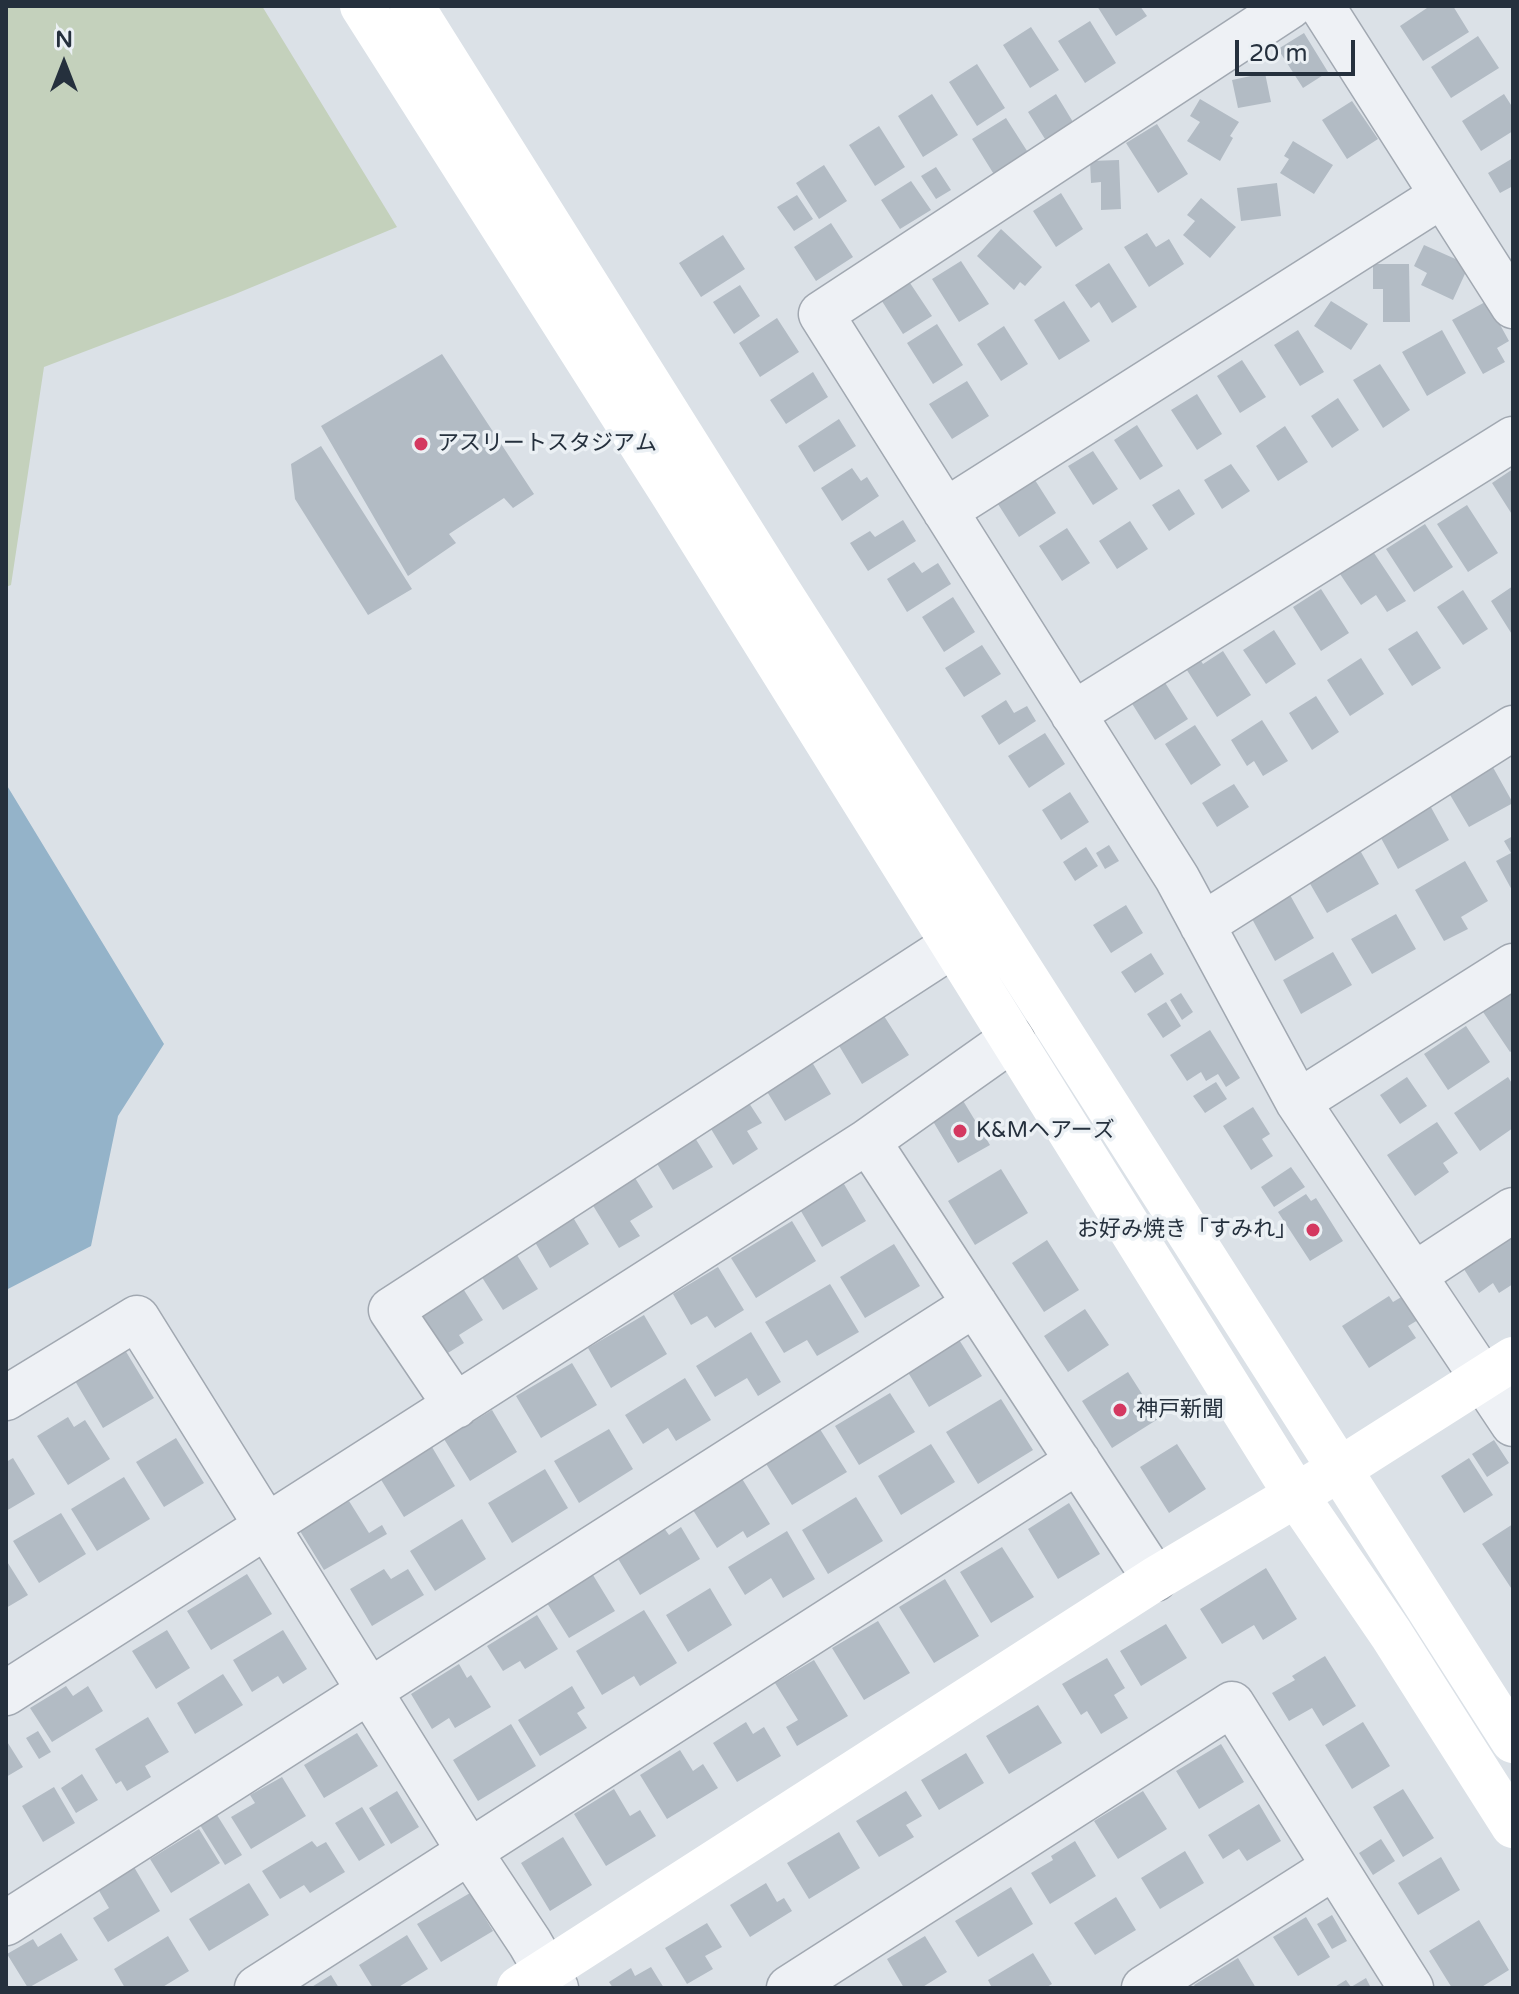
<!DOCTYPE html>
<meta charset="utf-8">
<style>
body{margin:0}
#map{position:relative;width:1519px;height:1994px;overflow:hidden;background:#dbe1e7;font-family:"Varela Round",sans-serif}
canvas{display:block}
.frame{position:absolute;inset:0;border:8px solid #25303d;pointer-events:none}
.north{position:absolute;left:24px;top:24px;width:80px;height:80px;-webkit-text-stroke:6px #ebf0f4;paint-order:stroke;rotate:0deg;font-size:22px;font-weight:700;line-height:32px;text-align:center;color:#25303d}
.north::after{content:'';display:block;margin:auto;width:28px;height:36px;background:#25303d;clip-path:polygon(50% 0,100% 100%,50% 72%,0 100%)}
.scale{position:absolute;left:1235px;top:40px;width:120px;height:36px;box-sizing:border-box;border:4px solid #25303d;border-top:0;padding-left:10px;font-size:24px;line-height:28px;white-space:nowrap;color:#25303d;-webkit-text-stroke:6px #ebf0f4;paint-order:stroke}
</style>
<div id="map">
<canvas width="1519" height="1994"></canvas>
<div class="frame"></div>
<div class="north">N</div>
<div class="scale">20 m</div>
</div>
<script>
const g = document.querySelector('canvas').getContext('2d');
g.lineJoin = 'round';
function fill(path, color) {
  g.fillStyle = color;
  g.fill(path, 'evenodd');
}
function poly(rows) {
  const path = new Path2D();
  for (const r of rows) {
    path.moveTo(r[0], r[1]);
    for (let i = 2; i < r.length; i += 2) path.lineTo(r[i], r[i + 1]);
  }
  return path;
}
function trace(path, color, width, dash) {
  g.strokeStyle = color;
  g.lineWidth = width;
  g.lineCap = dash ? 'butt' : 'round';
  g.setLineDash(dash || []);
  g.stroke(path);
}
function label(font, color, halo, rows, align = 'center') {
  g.font = font + ' "Varela Round","Noto Sans JP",sans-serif';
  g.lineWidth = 7;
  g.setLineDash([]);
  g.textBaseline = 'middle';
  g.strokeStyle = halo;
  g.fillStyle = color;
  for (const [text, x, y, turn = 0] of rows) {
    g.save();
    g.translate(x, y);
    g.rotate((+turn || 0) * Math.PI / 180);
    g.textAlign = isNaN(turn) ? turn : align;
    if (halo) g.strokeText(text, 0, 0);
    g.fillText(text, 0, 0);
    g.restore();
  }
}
const green = poly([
 [6,6,262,6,397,227,233,295,44,367,11,585,6,587]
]);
const water = poly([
 [6,784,164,1044,118,1116,91,1246,6,1290]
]);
const building = poly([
 [1097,6,1140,6,1147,16,1116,36],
 [1430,6,1453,6,1469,32,1423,61,1400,26],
 [1090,21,1116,63,1085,83,1058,41],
 [1031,27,1059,70,1030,88,1003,45],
 [1304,33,1328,72,1303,88,1278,49],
 [1478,36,1499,68,1451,98,1431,67],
 [977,64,1005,108,977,126,949,82],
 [1265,73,1271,102,1238,108,1232,80],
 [932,94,958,135,923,157,898,116],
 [1056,94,1073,122,1045,139,1028,112],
 [1504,94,1513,108,1513,131,1481,151,1462,121],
 [1200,99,1239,122,1230,136,1233,138,1220,161,1187,141,1200,122,1190,116],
 [1352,101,1378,139,1347,159,1322,120],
 [1006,118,1029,154,995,176,972,139],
 [1157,124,1188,174,1158,193,1126,143],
 [879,126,905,167,875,186,849,145],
 [1293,141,1333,165,1314,194,1280,173,1289,159,1284,156],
 [1513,158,1513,186,1500,193,1488,173],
 [1119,160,1121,209,1101,210,1101,182,1091,183,1090,161],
 [824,165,847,201,819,219,796,183],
 [936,167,951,190,936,199,921,176],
 [911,181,931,210,900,229,881,200],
 [1277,183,1281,216,1241,221,1237,188],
 [1061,193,1083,229,1056,247,1033,211],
 [797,195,813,219,794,231,777,207],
 [1201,198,1236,227,1210,258,1183,235,1195,221,1187,215],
 [831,223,853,257,816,281,794,247],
 [1001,229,1042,267,1025,286,1020,282,1014,290,977,256],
 [1147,233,1156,247,1169,239,1184,264,1149,287,1124,247],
 [723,235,745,269,701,297,679,263],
 [1424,245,1469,265,1453,300,1421,285,1427,273,1414,266],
 [961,261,989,304,959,322,932,279],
 [1109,263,1137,307,1112,323,1099,302,1091,308,1075,285],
 [1373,264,1409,264,1410,322,1383,322,1383,289,1373,289],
 [906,277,932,316,903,334,878,295],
 [740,285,760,316,734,334,713,302],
 [1064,301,1090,341,1059,360,1034,320],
 [1331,301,1368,324,1351,350,1314,326],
 [1487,301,1509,341,1497,348,1505,362,1483,374,1452,320],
 [777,318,799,352,760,377,739,343],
 [937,324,963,365,933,384,907,343],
 [1004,326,1028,364,1001,381,977,344],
 [1298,330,1324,372,1300,386,1274,345],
 [1442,330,1466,373,1427,396,1402,352],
 [442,354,534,494,513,508,504,498,449,534,456,543,408,576,321,426],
 [1242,360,1266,397,1240,413,1217,376],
 [1380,364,1410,410,1383,428,1353,380],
 [813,372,828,397,786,424,770,400],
 [967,381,989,416,952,439,929,404],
 [1197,394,1222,434,1197,450,1171,410],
 [1338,398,1359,430,1332,448,1311,416],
 [839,419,856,446,814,472,798,446],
 [1137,425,1163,466,1140,480,1114,440],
 [1285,426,1308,462,1278,481,1256,446],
 [321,446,412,589,368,615,295,499,291,464],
 [1093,451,1118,489,1093,505,1068,466],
 [1231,464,1250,491,1222,509,1204,480],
 [852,468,861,481,867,477,879,496,842,521,821,488],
 [1513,469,1513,516,1492,483],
 [1033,477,1056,513,1019,537,996,501],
 [1179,489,1195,514,1169,531,1152,505],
 [1467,505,1498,553,1468,572,1437,524],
 [903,520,916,541,868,571,850,543,870,531,875,537],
 [1130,521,1148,549,1117,569,1099,541],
 [1425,524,1453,567,1414,592,1386,549],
 [1067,528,1090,563,1062,581,1039,546],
 [1374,553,1406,601,1387,612,1376,595,1361,605,1340,574],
 [914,562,922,573,938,563,951,584,907,612,887,579],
 [1513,586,1513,636,1491,601],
 [1321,589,1349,633,1321,651,1293,607],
 [1463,590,1488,629,1463,645,1437,607],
 [953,597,975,632,944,652,922,617],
 [1274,630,1296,664,1266,684,1243,650],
 [1417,631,1441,668,1412,686,1388,649],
 [982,645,1001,674,964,697,945,668],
 [1223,651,1251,695,1217,717,1183,664,1197,655,1203,664],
 [1361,658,1384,694,1350,716,1327,680],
 [1164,681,1188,719,1155,740,1131,702],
 [1316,696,1339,732,1312,750,1289,713],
 [1006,700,1014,713,1027,706,1036,721,999,745,981,716],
 [1262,720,1288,761,1263,776,1254,761,1247,766,1231,740],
 [1195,725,1221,765,1191,785,1165,744],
 [1045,733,1065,764,1029,788,1008,756],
 [1490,762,1513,803,1469,827,1446,788],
 [1234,784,1249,807,1217,827,1202,803],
 [1070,792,1089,822,1061,840,1042,810],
 [1427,800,1449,840,1398,869,1376,829],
 [1513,836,1513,892,1496,861,1511,853,1504,841],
 [1109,845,1119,861,1105,869,1096,853],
 [1357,845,1379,884,1327,913,1305,875],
 [1086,847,1098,866,1075,881,1063,862],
 [1465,861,1488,901,1461,917,1468,929,1444,941,1415,890],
 [1290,895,1314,938,1275,961,1251,917],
 [1126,905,1143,933,1111,953,1093,925],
 [1396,914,1416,949,1372,974,1351,939],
 [1333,952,1352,985,1301,1014,1283,980],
 [1151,953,1164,974,1135,993,1121,972],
 [1513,983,1513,1050,1510,1052,1479,1006],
 [1181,993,1193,1012,1182,1020,1170,1000],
 [1166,1002,1181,1026,1163,1038,1147,1014],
 [884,1016,909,1055,862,1084,838,1044],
 [1466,1026,1490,1062,1448,1090,1424,1054],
 [1210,1030,1240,1078,1226,1087,1218,1074,1206,1081,1201,1072,1187,1081,1170,1055],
 [809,1057,831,1094,785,1121,763,1085],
 [1407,1077,1427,1106,1400,1124,1380,1095],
 [1508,1077,1513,1085,1513,1128,1480,1151,1454,1113],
 [1216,1082,1227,1099,1205,1113,1193,1096],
 [962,1099,990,1145,958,1163,931,1118],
 [747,1100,762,1123,747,1131,758,1149,733,1165,708,1124],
 [1253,1107,1270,1134,1262,1139,1273,1156,1251,1170,1223,1126],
 [1437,1122,1458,1153,1443,1163,1449,1172,1415,1196,1387,1155],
 [692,1133,713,1167,673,1190,653,1157],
 [1291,1167,1305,1187,1274,1207,1261,1187],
 [1001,1169,1028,1213,975,1245,948,1201],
 [632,1173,653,1207,630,1221,640,1236,619,1248,589,1199],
 [841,1179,866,1221,822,1247,798,1206],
 [1306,1194,1311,1201,1316,1198,1343,1241,1310,1261,1278,1212],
 [571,1214,589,1244,550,1268,532,1237],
 [792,1221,816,1261,756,1298,731,1258],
 [1511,1235,1513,1284,1499,1293,1493,1283,1479,1293,1462,1266],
 [1047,1240,1079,1290,1044,1312,1012,1263],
 [894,1244,920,1286,865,1318,840,1277],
 [512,1247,538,1289,503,1310,476,1268],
 [718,1267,744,1310,715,1328,707,1316,691,1325,673,1294],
 [830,1284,859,1332,817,1356,807,1340,784,1353,765,1322],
 [462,1287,483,1320,459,1335,464,1343,443,1356,418,1314],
 [1389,1296,1393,1302,1403,1296,1418,1320,1408,1326,1416,1338,1369,1368,1342,1326],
 [1085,1309,1109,1345,1068,1372,1044,1336],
 [644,1315,667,1354,611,1388,588,1348],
 [751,1332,781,1382,758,1396,747,1378,715,1397,696,1366],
 [958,1338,982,1376,929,1407,906,1369],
 [125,1350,154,1398,103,1428,75,1381],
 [572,1363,597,1405,541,1438,516,1396],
 [1128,1372,1158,1419,1112,1448,1082,1401],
 [685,1378,711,1420,676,1441,668,1428,643,1444,625,1415],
 [890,1393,915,1432,859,1465,835,1426],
 [1001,1399,1033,1450,978,1484,946,1432],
 [492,1410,517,1452,470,1481,444,1439],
 [68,1417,74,1427,85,1420,110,1459,68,1485,37,1436],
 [818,1426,847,1472,792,1505,763,1459],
 [609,1429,633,1469,579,1503,554,1461],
 [176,1438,204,1483,164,1507,136,1462],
 [1494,1440,1509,1463,1487,1477,1472,1454],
 [931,1444,955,1482,901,1515,878,1476],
 [1177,1444,1206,1489,1169,1513,1140,1467],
 [432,1447,455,1486,404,1517,380,1478],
 [13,1458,35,1494,6,1511,6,1462],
 [1469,1458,1493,1495,1464,1513,1441,1476],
 [545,1469,568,1508,512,1543,488,1503],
 [124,1477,150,1519,97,1551,71,1509],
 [741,1477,770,1524,747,1538,743,1531,717,1548,691,1507],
 [856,1497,883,1541,828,1574,802,1530],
 [349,1501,369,1533,382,1525,387,1534,324,1570,300,1531],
 [1069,1503,1100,1554,1058,1579,1028,1529],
 [61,1513,86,1554,39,1583,13,1541],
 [462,1519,486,1559,435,1591,410,1551],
 [1513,1524,1513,1591,1482,1544],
 [681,1527,700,1559,640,1595,617,1557,664,1528,669,1535],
 [787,1531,815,1579,783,1598,771,1578,745,1595,728,1567],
 [1002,1547,1034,1597,991,1623,960,1572],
 [6,1560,28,1595,6,1608],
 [1266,1568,1297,1619,1263,1640,1254,1625,1222,1644,1200,1609],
 [384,1569,391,1579,408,1569,424,1595,372,1626,350,1589],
 [247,1574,272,1614,211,1650,187,1611],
 [593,1575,615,1611,569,1638,547,1603],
 [945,1579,979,1636,934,1663,899,1607],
 [710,1588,732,1625,688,1652,666,1615],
 [644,1610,677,1663,640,1686,634,1676,602,1695,576,1651],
 [537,1615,558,1649,525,1669,520,1661,503,1671,487,1646],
 [878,1621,910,1673,864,1700,832,1648],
 [1166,1624,1187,1658,1141,1686,1120,1651],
 [167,1630,190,1668,156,1689,132,1651],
 [283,1630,307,1669,283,1684,278,1676,252,1692,233,1660],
 [1325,1656,1356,1706,1323,1726,1312,1708,1289,1721,1272,1693,1295,1680,1292,1676],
 [1107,1658,1125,1688,1114,1695,1128,1718,1101,1734,1087,1711,1081,1715,1062,1684],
 [814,1660,848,1716,797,1746,786,1727,798,1720,775,1683],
 [459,1664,467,1678,471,1675,491,1707,455,1728,449,1718,432,1729,411,1694],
 [223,1674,243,1705,195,1734,177,1703],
 [66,1686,73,1696,88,1686,103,1711,52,1742,30,1708],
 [572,1686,585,1708,577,1713,587,1728,540,1756,518,1720],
 [1038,1705,1062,1743,1009,1774,986,1736],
 [148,1717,169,1752,145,1766,151,1777,127,1791,121,1781,116,1784,95,1749],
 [746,1722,753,1734,764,1727,781,1756,737,1782,713,1743],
 [1363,1722,1390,1766,1352,1789,1325,1745],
 [511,1724,536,1766,478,1801,453,1760],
 [38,1731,51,1752,39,1759,26,1738],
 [357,1733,378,1766,324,1798,304,1765],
 [6,1740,23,1767,6,1777],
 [1221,1744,1244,1782,1199,1809,1176,1771],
 [680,1750,693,1771,703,1764,718,1788,667,1819,640,1775],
 [966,1753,984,1783,939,1810,921,1780],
 [82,1774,98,1800,76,1813,61,1788],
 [282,1777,306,1816,251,1849,231,1817,255,1803,250,1795],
 [54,1787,75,1823,43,1842,22,1806],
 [614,1789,630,1816,640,1810,656,1836,606,1866,574,1814],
 [1403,1789,1434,1838,1403,1857,1373,1807],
 [397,1791,419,1827,391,1844,369,1808],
 [906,1791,922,1816,906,1825,914,1837,879,1857,856,1821],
 [1143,1791,1167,1829,1118,1859,1094,1821],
 [1259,1804,1281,1841,1247,1861,1239,1849,1223,1859,1208,1835],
 [362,1807,385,1845,359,1861,335,1823],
 [217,1815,242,1855,225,1865,200,1825],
 [199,1829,220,1863,171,1893,150,1859],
 [839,1832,860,1868,809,1899,787,1863],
 [563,1837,592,1885,550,1911,521,1863],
 [1381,1839,1395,1861,1373,1875,1359,1853],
 [312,1841,317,1847,326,1842,345,1872,310,1893,304,1885,280,1899,262,1871],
 [1075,1841,1096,1876,1050,1904,1031,1873,1053,1860,1051,1856],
 [1185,1851,1204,1883,1160,1909,1141,1878],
 [1441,1857,1460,1890,1418,1915,1398,1883],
 [134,1867,160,1911,108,1942,93,1918,109,1908,98,1889],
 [249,1883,269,1915,209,1951,189,1919],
 [766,1883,777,1902,784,1898,792,1911,750,1937,730,1905],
 [1011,1887,1033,1924,978,1957,955,1921],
 [470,1893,493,1931,441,1962,417,1924],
 [1116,1897,1136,1930,1095,1955,1074,1923],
 [1332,1915,1347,1941,1332,1949,1317,1924],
 [1306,1917,1330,1957,1298,1976,1273,1937],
 [1479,1920,1509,1970,1480,1988,1452,1988,1429,1951],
 [707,1923,722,1947,705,1956,713,1969,687,1984,665,1948],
 [61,1933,78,1960,28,1988,7,1954,33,1939,38,1947],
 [407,1935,428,1969,397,1988,373,1988,359,1965],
 [168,1936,189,1971,161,1988,125,1988,114,1969],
 [925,1936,947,1972,921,1988,904,1988,887,1959],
 [1033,1953,1052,1984,1045,1988,992,1988,988,1980],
 [1238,1958,1256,1988,1196,1988,1194,1985],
 [651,1967,664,1988,613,1988,609,1982,631,1968,635,1976],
 [331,1975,339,1988,310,1988],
 [1366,1978,1371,1988,1333,1988,1346,1980,1351,1987]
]);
const street = poly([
 [1290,6,821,314,1177,878,1298,1102,1513,1424],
 [1322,6,1513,306],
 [945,511,1441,196],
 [1073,714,1513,439],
 [1202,925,1513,728],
 [1298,1102,1513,966],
 [868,1141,1012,1039],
 [1414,1275,1513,1210],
 [6,1398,137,1318,469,1851,530,1943,556,1988],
 [456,1406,391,1310,953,945],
 [6,1693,868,1141,1155,1579],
 [6,1923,975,1304],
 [257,1988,1078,1461],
 [789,1988,1232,1704,1411,1988],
 [1144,1988,1334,1867]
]);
const secondary = poly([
 [362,6,673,495,1296,1495,1391,1634,1513,1826],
 [412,6,779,591,1513,1741],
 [519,1988,1155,1579,1340,1469,1513,1359]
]);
const markers = [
 [421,444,8,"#d43860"],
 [960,1131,8,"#d43860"],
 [1313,1230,8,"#d43860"],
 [1120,1410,8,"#d43860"]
];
const poiNames = [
 ["アスリートスタジアム",437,444],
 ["K&Mヘアーズ",976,1131],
 ["お好み焼き「すみれ」",1297,1230,"right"],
 ["神戸新聞",1136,1410]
];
fill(green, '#c4d1bc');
fill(water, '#94b3c9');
fill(building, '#b2bbc4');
trace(street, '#a1a8b1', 47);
trace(street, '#eef1f5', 44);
trace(secondary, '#fff', 44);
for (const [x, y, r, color] of markers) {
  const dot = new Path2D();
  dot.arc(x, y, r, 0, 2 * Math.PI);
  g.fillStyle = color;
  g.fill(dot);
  trace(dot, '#ebf0f4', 3);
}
label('22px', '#25303d', '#ebf0f4', poiNames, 'left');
</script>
